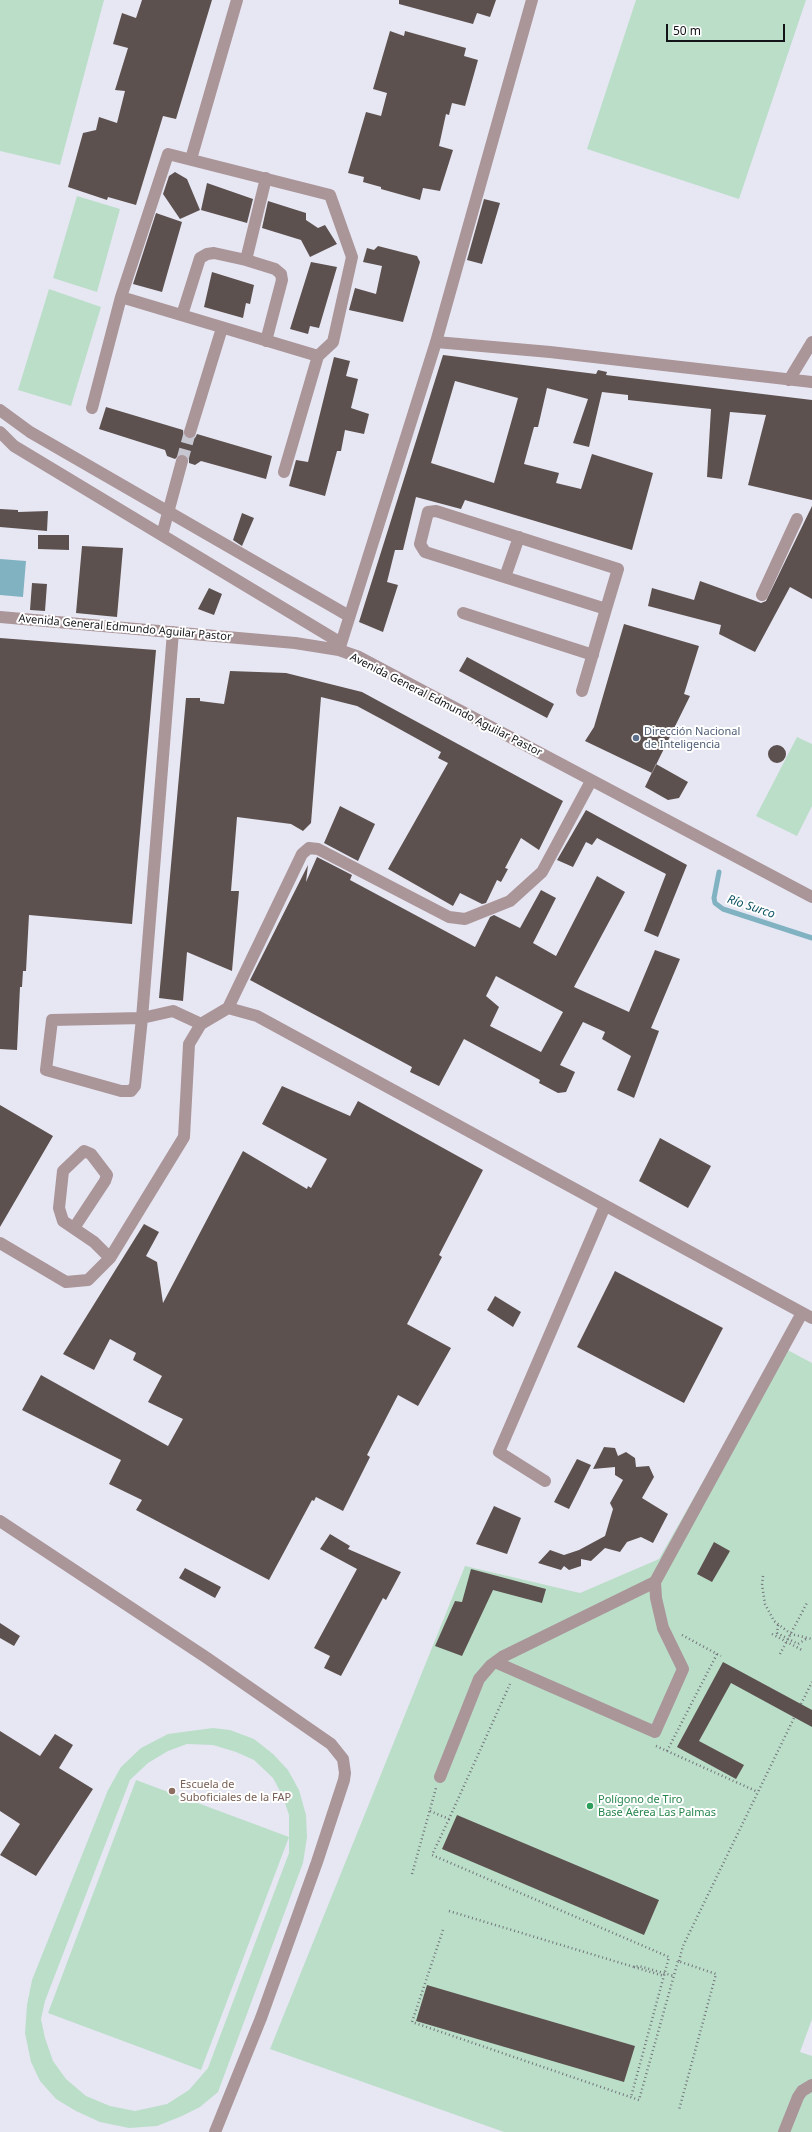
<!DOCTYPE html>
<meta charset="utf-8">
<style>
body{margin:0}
#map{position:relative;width:812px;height:2132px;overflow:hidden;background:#e7e7f3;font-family:"Noto Sans",sans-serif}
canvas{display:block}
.scale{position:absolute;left:666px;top:24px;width:119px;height:18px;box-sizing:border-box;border:2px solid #131418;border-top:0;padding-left:5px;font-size:12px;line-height:14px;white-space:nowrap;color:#131418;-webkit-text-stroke:3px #fff;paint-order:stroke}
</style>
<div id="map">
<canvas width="812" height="2132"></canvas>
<div class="scale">50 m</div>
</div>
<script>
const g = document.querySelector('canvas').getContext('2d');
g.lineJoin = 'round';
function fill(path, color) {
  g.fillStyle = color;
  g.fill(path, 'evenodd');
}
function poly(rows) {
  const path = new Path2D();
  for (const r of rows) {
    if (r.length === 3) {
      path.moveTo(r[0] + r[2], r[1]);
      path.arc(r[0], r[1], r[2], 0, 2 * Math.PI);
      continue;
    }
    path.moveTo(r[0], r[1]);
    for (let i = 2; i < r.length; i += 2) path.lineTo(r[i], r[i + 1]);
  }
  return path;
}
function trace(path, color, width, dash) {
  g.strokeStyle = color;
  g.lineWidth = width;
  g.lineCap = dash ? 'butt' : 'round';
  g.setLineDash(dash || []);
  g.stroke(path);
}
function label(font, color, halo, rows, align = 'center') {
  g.font = font + ' "Noto Sans",sans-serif';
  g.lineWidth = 4;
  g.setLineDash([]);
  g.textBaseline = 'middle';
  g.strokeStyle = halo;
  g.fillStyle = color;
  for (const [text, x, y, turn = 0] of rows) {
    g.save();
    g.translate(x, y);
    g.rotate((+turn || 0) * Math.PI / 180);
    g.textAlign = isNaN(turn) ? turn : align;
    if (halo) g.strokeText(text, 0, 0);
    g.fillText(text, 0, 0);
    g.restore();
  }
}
const green = poly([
 [0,0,104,0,60,165,0,151],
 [636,0,806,0,739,199,587,149],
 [77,196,120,209,97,292,53,278],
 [49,289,101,307,71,406,18,390],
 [797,737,812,744,812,806,797,836,756,816],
 [780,1346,812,1363,812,2019,800,2052,812,2056,812,2132,504,2132,270,2049,465,1566,580,1593,659,1559],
 [213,1728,230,1730,254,1739,273,1754,288,1770,299,1790,306,1815,307,1837,303,1863,218,2092,200,2107,182,2116,157,2126,129,2128,100,2122,76,2111,56,2099,40,2081,31,2062,25,2033,27,2005,32,1980,108,1790,121,1767,141,1748,168,1734],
 [187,1744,213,1745,236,1752,254,1760,273,1778,283,1797,289,1815,289,1853,208,2068,189,2090,167,2104,135,2111,110,2106,86,2096,66,2079,53,2061,45,2038,41,2019,45,2001,130,1780,148,1763,168,1751],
 [136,1780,289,1837,201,2070,48,2013]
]);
const water = poly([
 [0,559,26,561,23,597,0,595]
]);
const stream = poly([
 [719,872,714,898,715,903,723,909,812,938]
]);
const building = poly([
 [142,0,212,0,176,119,163,116,136,205,108,197,107,200,68,187,83,133,96,130,99,117,117,123,125,91,115,90,128,48,113,44,122,13,136,18],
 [399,0,496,0,490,17,477,13,473,24,399,4],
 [390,31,404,36,405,31,466,48,464,56,478,60,465,106,452,103,449,115,446,114,439,146,453,150,440,191,423,188,420,200,381,189,381,187,363,182,364,177,348,173,366,112,381,116,387,93,373,89],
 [175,172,187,179,200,210,180,219,163,194,169,176],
 [207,183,253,199,247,223,201,210],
 [484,199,500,203,482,264,467,260],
 [268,201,306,213,306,220,318,228,325,225,337,244,310,257,301,240,262,228],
 [156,213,182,222,162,292,133,284],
 [378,246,417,256,420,262,403,322,349,310,355,288,376,294,382,266,363,262,367,248,374,250],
 [311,262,337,267,319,328,310,326,308,334,290,329],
 [212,272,254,285,250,304,246,303,243,318,204,307],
 [443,355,596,374,598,370,607,372,606,375,812,400,812,500,748,485,766,415,730,412,722,479,707,477,711,409,628,400,628,395,602,392,589,447,573,443,588,399,547,388,538,427,534,427,524,464,559,473,556,483,581,489,592,454,653,473,632,550,465,500,461,509,416,497,403,550,395,550,387,582,398,585,383,632,359,622],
 [455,381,518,398,494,483,431,463],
 [334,357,350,361,346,376,358,379,351,408,369,414,364,434,345,430,341,451,337,451,325,496,289,486,296,460,308,462],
 [106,407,183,430,184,437,188,439,195,438,197,434,272,456,266,479,201,461,195,465,189,463,189,459,184,454,180,454,175,459,167,456,165,450,99,429],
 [812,506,812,599,790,587,755,652,719,634,721,625,648,606,652,588,694,600,700,581,761,603,766,601],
 [0,509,18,510,18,512,48,511,47,531,0,527],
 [242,513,254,518,242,546,233,540],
 [38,535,69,535,69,550,38,549],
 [82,546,123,548,117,617,76,613],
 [32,583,47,584,45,611,30,610],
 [209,588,222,594,214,615,198,609],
 [624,624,699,646,684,694,690,696,652,773,585,741,594,727],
 [0,638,156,650,132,924,29,915,26,971,23,971,22,987,20,987,17,1050,0,1049],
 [467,657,554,704,547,718,459,671],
 [230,671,286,673,362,692,563,801,539,850,521,838,505,868,508,869,501,882,497,880,486,903,482,904,460,893,453,906,388,869,448,763,438,758,441,752,385,721,357,706,321,697,311,823,303,831,291,824,237,817,231,891,239,891,232,971,187,952,183,1001,159,998,186,698,200,698,200,701,224,704],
 [777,754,9],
 [656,764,688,782,679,798,668,800,645,787],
 [340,806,375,824,358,861,324,843],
 [586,810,687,865,658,937,644,931,666,874,597,838,592,845,586,842,573,867,557,860],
 [317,857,352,875,350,880,475,947,490,917,494,915,520,928,541,890,556,898,533,943,556,956,597,876,625,892,574,987,629,1012,655,950,680,959,651,1028,659,1031,634,1098,617,1090,631,1056,602,1039,605,1032,583,1022,560,1065,575,1072,566,1092,558,1093,539,1083,540,1080,464,1039,439,1086,410,1072,412,1067,250,980,308,865,306,882],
 [496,976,563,1012,541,1052,490,1026,499,1007,486,996],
 [282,1086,350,1116,358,1101,483,1170,439,1255,442,1257,407,1324,451,1348,418,1406,398,1395,367,1455,370,1457,343,1511,316,1497,314,1501,312,1500,269,1580,136,1510,142,1500,109,1484,121,1460,22,1410,41,1375,168,1446,183,1419,148,1402,162,1376,133,1360,136,1353,110,1339,94,1370,63,1354,144,1224,159,1232,146,1256,157,1262,163,1303,243,1151,307,1189,308,1186,311,1188,327,1159,262,1124],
 [0,1105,53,1136,0,1227],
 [660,1138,711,1166,688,1208,639,1181],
 [615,1271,723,1328,684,1403,577,1347],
 [495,1296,521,1312,513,1327,487,1310],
 [604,1447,615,1448,618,1456,626,1452,635,1458,636,1467,649,1466,654,1477,642,1498,668,1514,653,1543,641,1537,627,1542,620,1552,605,1548,591,1561,581,1559,581,1566,569,1570,564,1566,561,1570,538,1563,550,1550,564,1555,579,1550,605,1536,613,1509,610,1503,623,1480,615,1475,615,1467,593,1469],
 [577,1459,591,1465,569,1509,554,1502],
 [494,1506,521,1518,507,1554,476,1544],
 [330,1534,350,1546,348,1549,401,1572,386,1600,383,1598,341,1676,324,1668,330,1656,314,1648,357,1569,320,1549],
 [714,1542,730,1551,712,1582,697,1574],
 [185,1568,221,1587,215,1598,179,1578],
 [471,1569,546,1589,542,1603,493,1590,462,1656,435,1646,455,1601,462,1602],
 [0,1623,20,1636,14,1646,0,1638],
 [723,1662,812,1710,812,1727,731,1683,699,1741,744,1765,736,1779,677,1747],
 [0,1731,40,1756,55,1734,73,1745,59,1768,93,1789,36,1876,0,1855,20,1824,0,1811],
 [457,1815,659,1900,644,1935,442,1849],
 [427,1985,635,2046,624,2082,416,2021]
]);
const minorTunnel = poly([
 [182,461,190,432]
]);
const path = poly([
 [763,1576,762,1585,765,1604,774,1621,791,1634,812,1639],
 [778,1625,777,1633,798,1644,806,1639],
 [772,1634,802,1650],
 [717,1654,721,1656],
 [780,1654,808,1601],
 [801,1704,812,1682],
 [656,1746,758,1792],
 [667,1751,717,1654,682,1635],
 [430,1811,449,1819,510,1684],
 [449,1819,432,1855,669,1957,631,2097],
 [412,1874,436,1788],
 [449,1911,634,1967,639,1966,674,1976],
 [443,1930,412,2022,639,2100,678,1961,716,1974,679,2110],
 [679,1961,683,1946,794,1718],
 [634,1967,664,1976]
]);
const minor = poly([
 [191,159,237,0],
 [121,297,318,356],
 [182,315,200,258,207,254,214,253,246,260],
 [266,341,282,280,281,274,275,269,246,260,266,178],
 [436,342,550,352,812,382],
 [789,380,812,342],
 [92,408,121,297,168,154,330,195,352,257,333,342,318,356,284,472],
 [0,410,30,432,349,616],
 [0,432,14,446,341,643],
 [190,432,222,328],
 [162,535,182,461],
 [505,577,519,537],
 [762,595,797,519],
 [463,613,593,655],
 [0,617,295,643,339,650,359,657,812,897],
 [173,632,142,1018,135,1086,131,1091,121,1091,46,1070,52,1020,142,1018,173,1011,201,1024],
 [339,650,436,342,532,0],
 [582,691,606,609,618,569,436,511,428,512,420,544,425,552,606,609],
 [228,1008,257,1016,812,1318],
 [74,1228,105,1181,107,1175,91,1154,84,1151,63,1171,59,1208,63,1221,94,1242,110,1258],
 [0,1243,66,1282,88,1280,110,1258,184,1137,189,1044,201,1024,228,1008,302,854,309,848,318,849,449,917,465,919,510,901,542,872,591,781],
 [545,1481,499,1452,605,1206],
 [0,1521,207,1658,331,1744,343,1759,345,1773,344,1780,317,1862,261,2018,215,2132],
 [495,1662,655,1732,683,1669,663,1628,656,1598,655,1582],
 [440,1777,479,1679,491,1665,502,1657,655,1582,802,1313],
 [784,2132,798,2097,802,2091,812,2085]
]);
const markers = [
 [636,738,4,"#5c6f8a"],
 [172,1791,4,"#8d6e63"],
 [590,1806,4,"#2e9e5b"]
];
const streetNames = [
 ["Avenida General Edmundo Aguilar Pastor",125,628,5],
 ["Avenida General Edmundo Aguilar Pastor",446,705,27]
];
const serviceNames = [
 ["Dirección Nacional",644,732],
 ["de Inteligencia",644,745]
];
const educationNames = [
 ["Escuela de",180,1785],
 ["Suboficiales de la FAP",180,1798]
];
const leisureNames = [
 ["Polígono de Tiro",598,1800],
 ["Base Aérea Las Palmas",598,1813]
];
const waterNames = [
 ["Río Surco",751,907,19]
];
fill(green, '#bbdec9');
fill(water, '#80b2c2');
trace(stream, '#80b2c2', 5);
fill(building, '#5d514f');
trace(minorTunnel, '#c7c7d2', 12, [12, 6]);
trace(path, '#73747b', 2.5, [1, 3]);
trace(minor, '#aa9599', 12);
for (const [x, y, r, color] of markers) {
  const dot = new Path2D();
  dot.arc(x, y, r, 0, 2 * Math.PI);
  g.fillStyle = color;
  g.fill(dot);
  trace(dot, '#fff', 1.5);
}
label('11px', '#131418', '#fff', streetNames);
label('11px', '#4e5e75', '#fff', serviceNames, 'left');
label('11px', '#785e54', '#fff', educationNames, 'left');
label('11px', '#27864d', '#fff', leisureNames, 'left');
label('italic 12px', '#0d5364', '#fff', waterNames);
</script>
